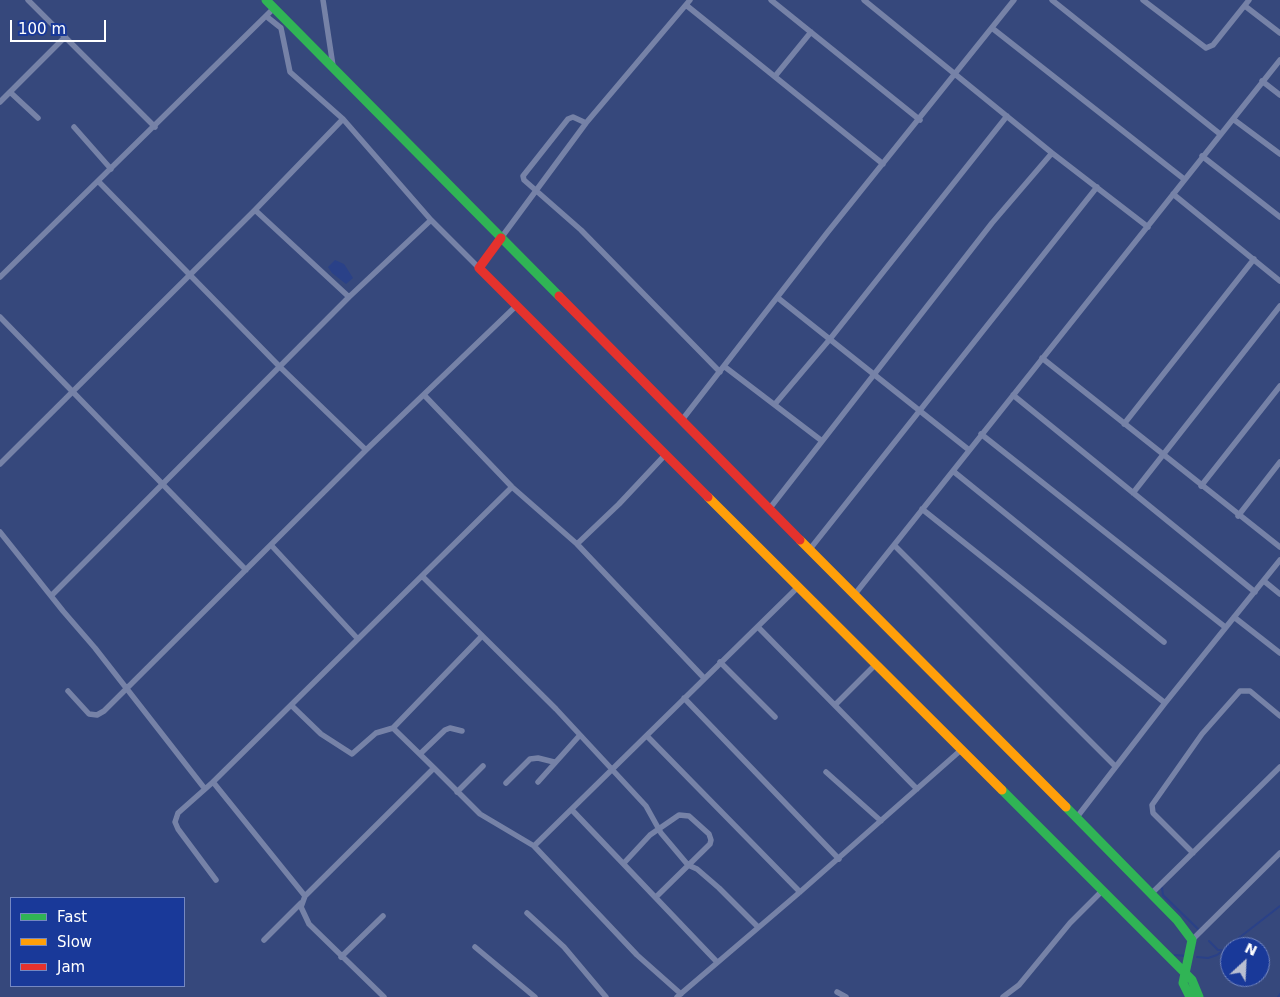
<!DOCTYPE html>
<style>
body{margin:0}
#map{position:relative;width:1280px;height:997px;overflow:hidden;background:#36487c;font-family:"DejaVu Sans",sans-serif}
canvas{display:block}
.legend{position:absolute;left:10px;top:897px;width:175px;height:90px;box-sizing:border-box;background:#193999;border:1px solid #7588c2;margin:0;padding:6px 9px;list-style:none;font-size:15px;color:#fff}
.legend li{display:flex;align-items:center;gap:10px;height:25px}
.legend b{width:25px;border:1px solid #7588c2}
.north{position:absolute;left:1220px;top:937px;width:50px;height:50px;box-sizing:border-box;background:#193999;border:1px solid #7588c2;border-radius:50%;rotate:25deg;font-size:14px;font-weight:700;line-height:20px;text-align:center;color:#fff}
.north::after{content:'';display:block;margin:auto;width:18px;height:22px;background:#b9bfd1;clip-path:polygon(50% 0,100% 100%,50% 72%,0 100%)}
.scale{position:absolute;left:10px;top:20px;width:96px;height:22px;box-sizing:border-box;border:2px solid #fff;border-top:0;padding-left:6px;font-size:15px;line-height:18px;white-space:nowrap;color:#fff;-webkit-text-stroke:4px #193999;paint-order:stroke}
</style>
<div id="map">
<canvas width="1280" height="997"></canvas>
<ul class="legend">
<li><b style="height:6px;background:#30b455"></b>Fast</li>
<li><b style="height:6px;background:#ff9f0a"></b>Slow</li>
<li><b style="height:6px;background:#e5322d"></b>Jam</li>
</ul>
<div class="north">N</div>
<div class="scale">100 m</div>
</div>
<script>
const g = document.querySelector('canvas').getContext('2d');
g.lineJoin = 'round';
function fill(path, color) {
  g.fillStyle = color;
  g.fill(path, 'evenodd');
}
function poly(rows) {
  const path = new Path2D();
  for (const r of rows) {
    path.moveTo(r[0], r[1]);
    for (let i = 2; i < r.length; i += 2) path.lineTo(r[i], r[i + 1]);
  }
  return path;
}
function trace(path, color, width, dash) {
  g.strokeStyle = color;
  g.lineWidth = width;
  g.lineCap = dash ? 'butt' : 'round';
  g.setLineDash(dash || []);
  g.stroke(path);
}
const water = poly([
 [335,260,344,264,353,278,346,284,332,273,328,267]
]);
const stream = poly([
 [1162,888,1163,895,1198,929],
 [1209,941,1218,950,1221,950],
 [1175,955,1187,956],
 [1197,957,1208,958,1217,955,1280,906],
 [1278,997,1280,994]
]);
const street = poly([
 [28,0,155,127],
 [323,0,333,66],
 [771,0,920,120],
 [864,0,1052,153,1148,227],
 [1052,0,1220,134],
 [1143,0,1206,48,1213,45,1249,0],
 [686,5,883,164],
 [1245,6,1280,33],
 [266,16,281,28,290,72,343,119,431,220,479,268],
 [992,28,1184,179],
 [776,75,811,32],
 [1262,81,1280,95],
 [10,92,38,118],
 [0,102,64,38],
 [1233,119,1280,154],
 [586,123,573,117,568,119,523,176,524,180,581,230,720,372],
 [74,127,111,169],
 [1202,156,1280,217],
 [98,181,280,367,366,450],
 [1173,194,1280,281],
 [255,210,349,297],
 [501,238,586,123,690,0],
 [0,277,274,8],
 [778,298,969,450],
 [0,317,246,570],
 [1042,358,1280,547],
 [725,367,822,441],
 [1013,395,1255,592],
 [425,396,512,487,577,544,704,678],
 [775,404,830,339,1007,116],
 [682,420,827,233,1014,0],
 [1124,424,1254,259],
 [981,434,1225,627],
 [0,464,255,210,343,119],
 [953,471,1164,642],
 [1201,486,1280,386],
 [1133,493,1280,306],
 [770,508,992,223,1052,153],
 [922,509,1165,703],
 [1238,516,1280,462],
 [0,532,63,611,95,648,205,789],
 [577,544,619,504,665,455],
 [271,545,357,638],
 [894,545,1115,766],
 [810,549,1097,187],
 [422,576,556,709,646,806,661,833,688,865,697,869,719,888,758,927],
 [1264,581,1280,594],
 [855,594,1280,60],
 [51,596,349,297,431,220],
 [1234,617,1280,653],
 [758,627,917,789],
 [720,662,775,717],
 [68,691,89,714,97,715,104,711,366,450,516,306],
 [684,698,839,859],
 [836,704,875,665],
 [291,705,321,734,352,754,376,733,393,728,481,637],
 [647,736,800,892],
 [420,754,445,730,450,728,462,731],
 [434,768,480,814,534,846,637,955,681,994],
 [826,772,881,821],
 [213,782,305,896],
 [538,782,580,735],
 [506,783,530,759,538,758,554,762],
 [457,792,483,766],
 [572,810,717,962],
 [1077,817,1165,703,1280,560],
 [534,846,798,587],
 [1193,853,1153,813,1152,805,1202,734,1240,691,1250,691,1280,716],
 [624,863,650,835,679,815,689,816,709,834,711,840,710,844,656,897],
 [216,880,178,829,175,822,178,813,213,782,512,487],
 [1152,893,1280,767],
 [527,913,564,947,606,997],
 [264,940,301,903],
 [1192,940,1280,853],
 [475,947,535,997],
 [341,957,383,916],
 [837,992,846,997],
 [384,997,309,924,301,907,305,896,434,768,393,728],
 [677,997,800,892,961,750],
 [1003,997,1019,985,1070,923,1102,891]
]);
const fast = poly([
 [266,0,559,296],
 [1002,790,1192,980,1199,997],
 [1066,807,1177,920,1192,940,1183,983,1190,997]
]);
const slow = poly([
 [708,497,1002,790],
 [800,540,1066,807]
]);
const jam = poly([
 [501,238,479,268,708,497],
 [559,296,800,540]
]);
fill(water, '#2a4188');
trace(stream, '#2a4188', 2);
trace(street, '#7682a7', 5.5);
trace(fast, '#30b455', 9);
trace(slow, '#ff9f0a', 9);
trace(jam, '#e5322d', 9);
</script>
